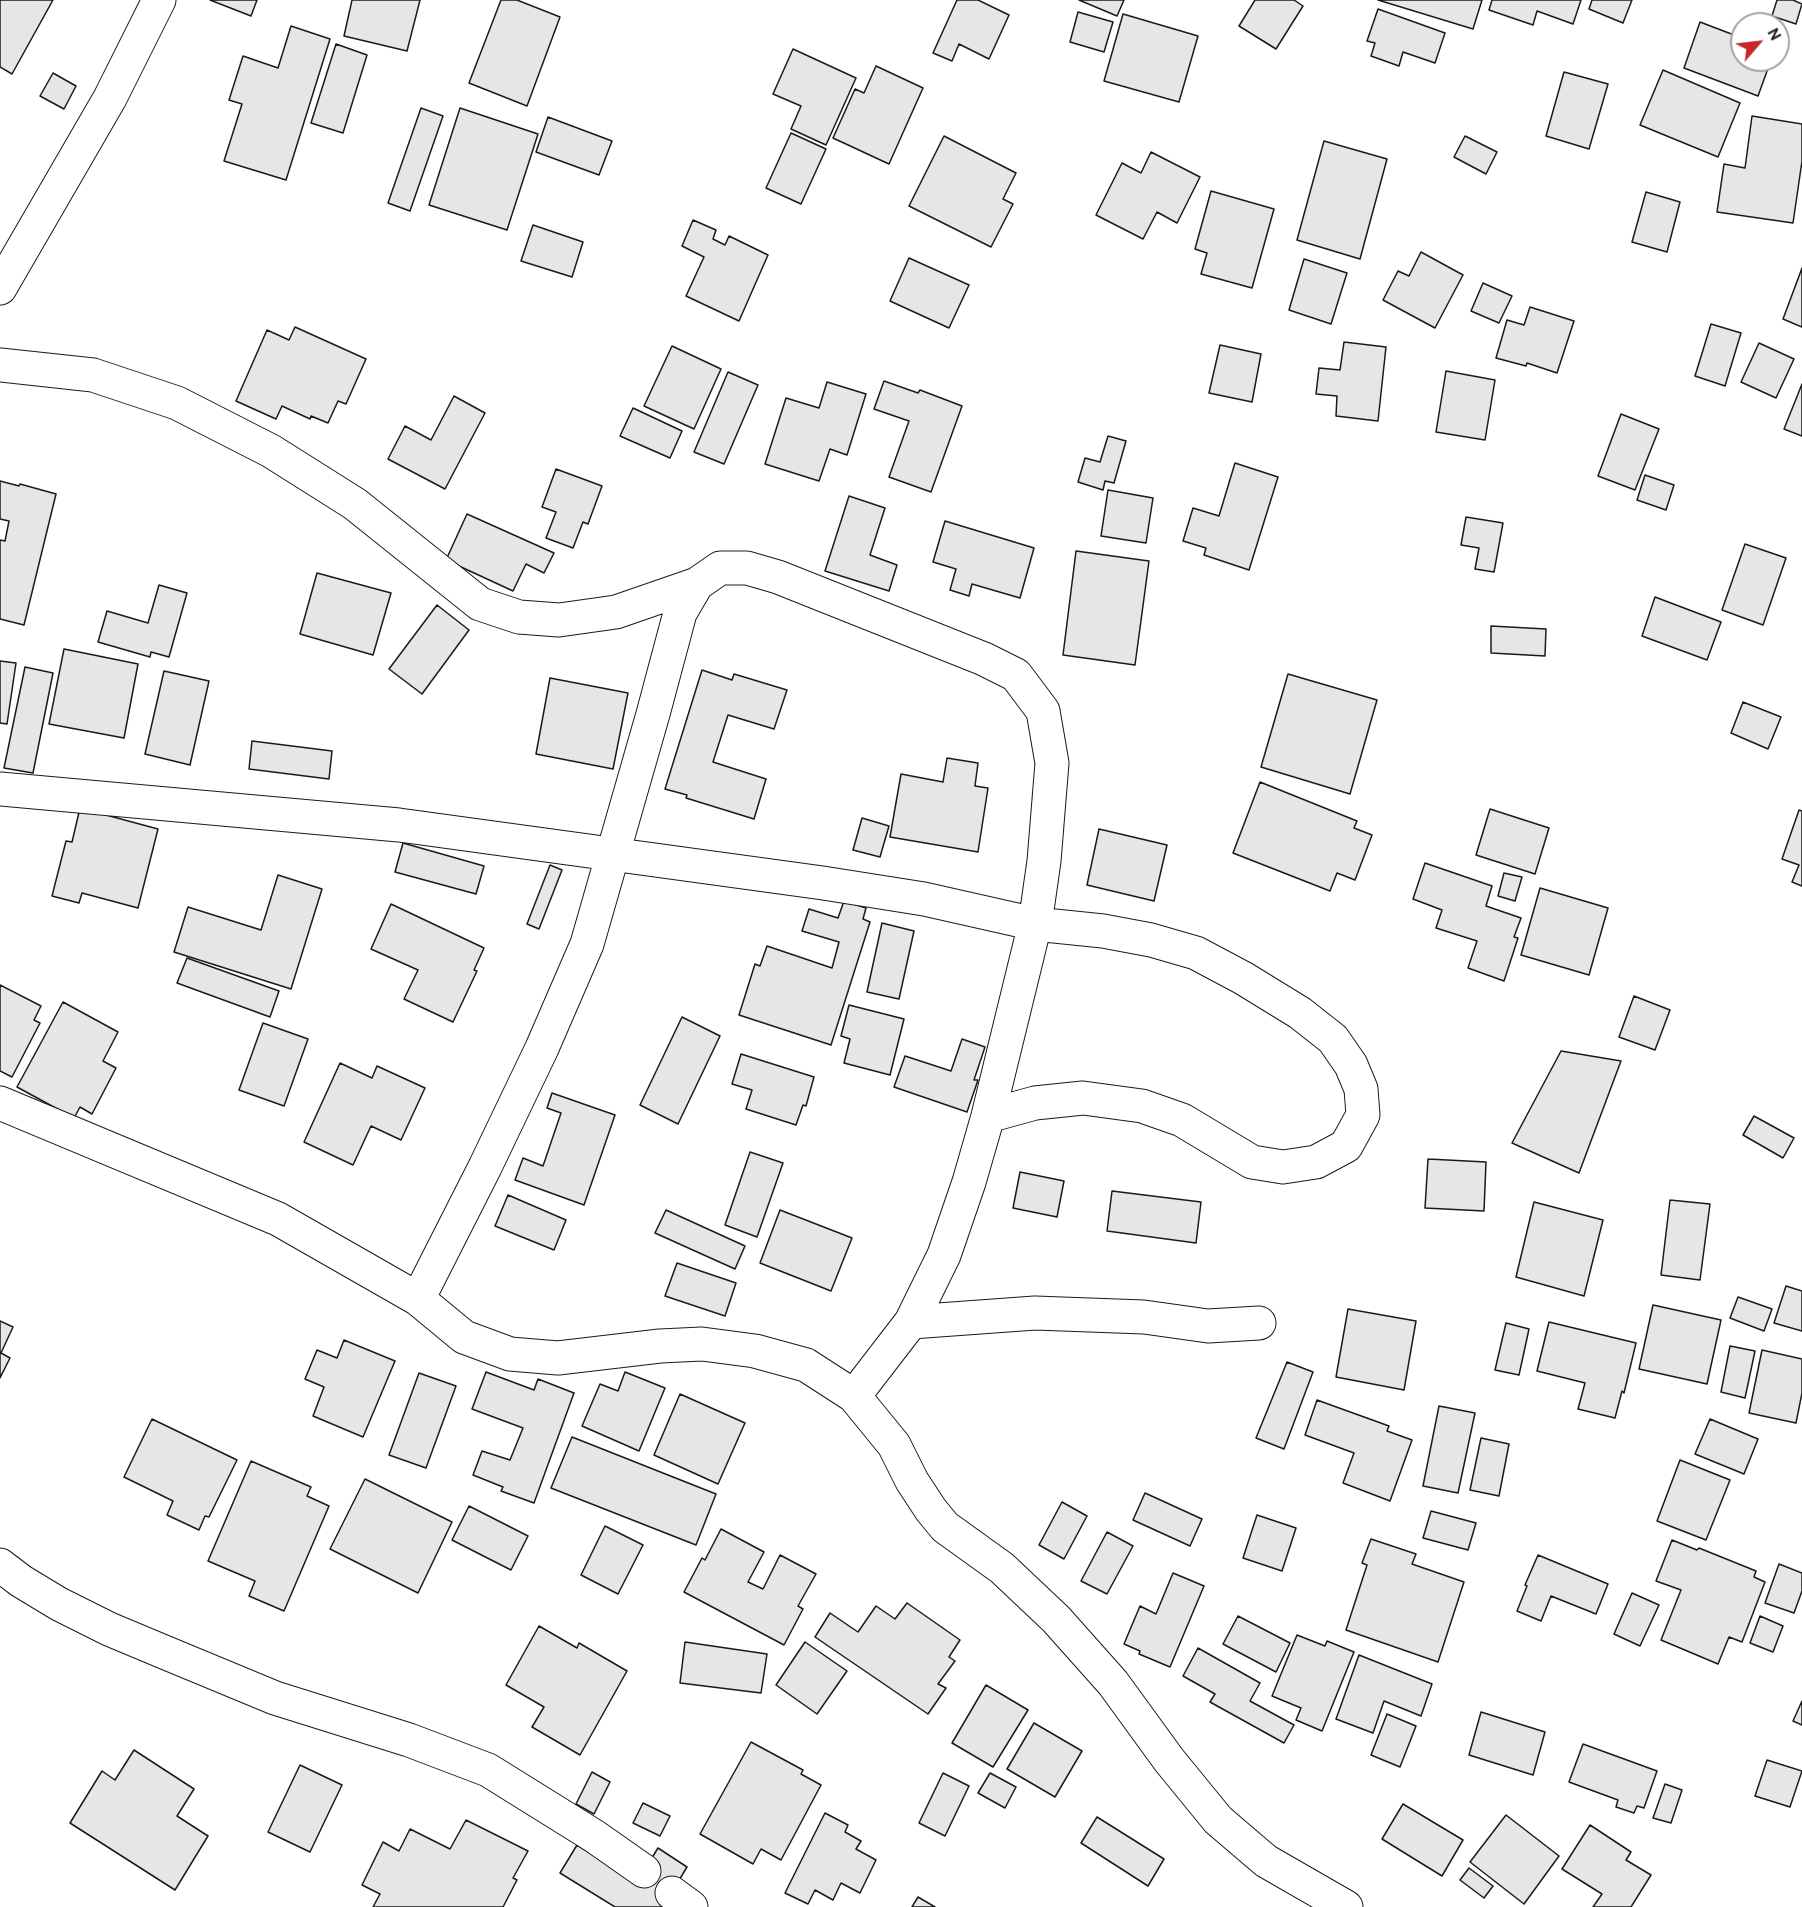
<!DOCTYPE html>
<style>
body{margin:0}
#map{position:relative;width:1802px;height:1907px;overflow:hidden;background:#fff;font-family:Cabin,sans-serif}
canvas{display:block}
.north{position:absolute;left:1730px;top:12px;width:60px;height:60px;box-sizing:border-box;background:#fff;border:2px solid #a3a3a3;border-radius:50%;rotate:62deg;font-size:16px;font-weight:700;line-height:24px;text-align:center;color:#1a1a1a}
.north::after{content:'';display:block;margin:auto;width:21px;height:27px;background:#c62828;clip-path:polygon(50% 0,100% 100%,50% 72%,0 100%)}
</style>
<div id="map">
<canvas width="1802" height="1907"></canvas>
<div class="north">N</div>
</div>
<script>
const g = document.querySelector('canvas').getContext('2d');
g.lineJoin = 'round';
function fill(path, color) {
  g.fillStyle = color;
  g.fill(path, 'evenodd');
}
function poly(rows) {
  const path = new Path2D();
  for (const r of rows) {
    path.moveTo(r[0], r[1]);
    for (let i = 2; i < r.length; i += 2) path.lineTo(r[i], r[i + 1]);
  }
  return path;
}
function trace(path, color, width, dash) {
  g.strokeStyle = color;
  g.lineWidth = width;
  g.lineCap = dash ? 'butt' : 'round';
  g.setLineDash(dash || []);
  g.stroke(path);
}
const building = poly([
 [0,0,53,0,12,74,0,67,0,0],
 [210,0,257,0,251,16,210,0],
 [352,0,420,0,407,51,344,36,352,0],
 [501,0,517,0,560,17,527,106,469,83,501,0],
 [957,0,978,0,1009,15,989,59,959,44,952,61,933,53,957,0],
 [1079,0,1124,0,1117,16,1079,0],
 [1255,0,1294,0,1303,6,1276,49,1239,26,1255,0],
 [1378,0,1482,0,1473,29,1378,0],
 [1492,0,1581,0,1573,24,1537,11,1533,25,1489,10,1492,0],
 [1592,0,1632,0,1623,23,1589,9,1592,0],
 [1777,0,1793,0,1802,4,1796,24,1772,16,1777,0],
 [1378,9,1445,33,1435,63,1403,52,1399,66,1371,56,1375,43,1367,41,1378,9],
 [1078,12,1113,22,1104,52,1070,42,1078,12],
 [1123,14,1198,36,1179,102,1104,81,1123,14],
 [1700,22,1742,38,1742,60,1771,60,1758,96,1684,68,1700,22],
 [291,26,330,39,286,180,224,161,242,104,229,100,243,56,278,68,291,26],
 [336,44,367,55,343,133,311,123,336,44],
 [793,49,856,78,826,145,791,129,801,106,773,94,793,49],
 [876,66,923,88,889,164,833,138,855,89,864,93,876,66],
 [1663,70,1740,103,1718,157,1640,125,1663,70],
 [1564,72,1608,84,1589,149,1546,136,1564,72],
 [53,73,76,86,64,109,40,96,53,73],
 [421,108,443,116,410,211,388,203,421,108],
 [460,108,538,134,507,230,429,205,460,108],
 [1752,116,1802,124,1802,161,1793,223,1717,212,1724,164,1745,168,1752,116],
 [548,117,612,141,599,175,536,152,548,117],
 [791,133,826,149,801,204,766,188,791,133],
 [944,136,1016,173,1003,199,1013,204,991,247,909,206,944,136],
 [1465,136,1497,152,1486,174,1454,157,1465,136],
 [1324,141,1387,159,1360,259,1297,240,1324,141],
 [1151,152,1200,177,1177,223,1157,212,1143,239,1096,215,1122,163,1141,173,1151,152],
 [1211,191,1274,209,1252,288,1201,274,1207,253,1195,249,1211,191],
 [1646,192,1680,202,1667,252,1632,242,1646,192],
 [693,220,716,230,713,239,725,245,729,236,768,255,739,321,686,296,704,257,682,246,693,220],
 [533,225,583,242,572,277,521,261,533,225],
 [1421,252,1463,275,1435,328,1383,300,1398,271,1409,276,1421,252],
 [909,258,969,285,949,328,890,301,909,258],
 [1304,259,1347,273,1331,324,1289,310,1304,259],
 [1802,268,1802,327,1783,319,1802,268],
 [1483,283,1512,296,1499,323,1471,311,1483,283],
 [1530,307,1574,321,1557,373,1527,363,1526,366,1496,358,1507,320,1524,325,1530,307],
 [1711,324,1741,333,1725,386,1695,376,1711,324],
 [295,327,366,359,346,404,338,401,328,423,311,416,310,419,282,406,276,419,236,401,267,330,289,340,295,327],
 [1344,342,1386,347,1378,421,1336,416,1337,396,1316,394,1319,368,1340,370,1344,342],
 [1759,343,1794,359,1776,398,1741,382,1759,343],
 [1220,345,1261,354,1252,402,1209,393,1220,345],
 [672,346,721,369,694,429,644,406,672,346],
 [1446,371,1495,380,1485,440,1436,432,1446,371],
 [728,372,758,385,724,464,694,452,728,372],
 [884,381,918,393,920,390,962,406,931,492,889,477,909,421,874,409,884,381],
 [827,382,866,394,847,455,830,449,819,481,765,464,786,398,819,408,827,382],
 [1802,384,1802,436,1784,429,1802,384],
 [454,396,485,413,445,489,388,459,405,426,431,440,454,396],
 [633,408,682,431,670,458,620,436,633,408],
 [1621,414,1659,429,1635,490,1598,476,1621,414],
 [1108,436,1126,441,1114,483,1105,481,1103,490,1078,482,1085,458,1100,462,1108,436],
 [1235,463,1278,477,1249,570,1204,555,1206,548,1183,541,1193,508,1219,516,1235,463],
 [556,469,602,486,588,524,583,522,573,548,546,538,556,512,542,507,556,469],
 [1645,475,1674,485,1666,510,1637,500,1645,475],
 [0,481,19,486,20,484,56,494,24,625,0,619,0,540,5,541,9,521,0,519,0,481],
 [1108,490,1153,498,1146,543,1101,536,1108,490],
 [849,496,885,508,870,555,897,565,889,591,825,571,849,496],
 [467,514,554,553,544,573,526,564,513,591,446,560,467,514],
 [1466,517,1503,523,1494,572,1475,569,1479,548,1461,545,1466,517],
 [945,521,1034,548,1020,598,972,584,969,596,950,590,956,569,933,562,945,521],
 [1745,544,1786,558,1763,625,1722,610,1745,544],
 [1076,551,1149,561,1135,665,1063,655,1076,551],
 [317,573,391,593,373,655,300,634,317,573],
 [159,585,187,593,169,657,151,652,150,657,98,642,107,611,148,623,159,585],
 [1655,597,1721,622,1707,660,1642,636,1655,597],
 [437,605,469,630,422,694,389,669,437,605],
 [1491,626,1546,629,1545,656,1491,653,1491,626],
 [64,649,138,664,124,738,49,724,64,649],
 [0,661,16,663,7,724,0,723,0,661],
 [25,667,53,673,33,773,4,768,25,667],
 [702,670,732,680,734,674,787,690,774,729,728,715,713,762,766,779,754,819,686,798,687,795,665,789,702,670],
 [164,671,209,681,190,765,145,754,164,671],
 [1288,674,1377,700,1350,794,1261,767,1288,674],
 [550,678,628,693,613,769,536,754,550,678],
 [1743,702,1781,717,1768,749,1731,733,1743,702],
 [252,741,332,751,329,779,249,769,252,741],
 [947,758,978,763,975,786,988,788,978,852,890,837,901,774,943,782,947,758],
 [1260,782,1357,821,1354,828,1372,835,1355,880,1337,873,1330,891,1233,853,1260,782],
 [80,808,158,829,138,908,82,893,79,903,52,896,66,841,72,842,80,808],
 [1490,809,1549,828,1535,874,1476,855,1490,809],
 [1799,810,1802,811,1802,886,1792,882,1799,865,1782,859,1799,810],
 [862,818,889,826,880,857,853,850,862,818],
 [1099,829,1167,845,1154,901,1087,885,1099,829],
 [403,843,484,866,476,894,395,872,403,843],
 [1425,863,1492,886,1486,906,1521,918,1514,937,1518,938,1504,981,1468,968,1477,941,1436,928,1442,910,1413,899,1425,863],
 [550,865,562,870,539,929,527,924,550,865],
 [1504,873,1522,877,1515,901,1498,896,1504,873],
 [278,875,322,889,291,989,174,952,188,907,261,930,278,875],
 [1540,888,1608,908,1589,975,1521,955,1540,888],
 [844,901,866,908,863,919,870,922,831,1045,739,1015,755,964,760,966,767,946,832,968,839,942,802,931,809,909,838,918,844,901],
 [391,904,484,948,474,970,477,971,453,1022,404,999,418,970,371,949,391,904],
 [882,923,914,931,899,999,867,992,882,923],
 [187,958,279,991,270,1017,177,983,187,958],
 [0,985,41,1006,34,1020,40,1023,12,1077,0,1071,0,985],
 [1634,996,1670,1010,1655,1050,1619,1037,1634,996],
 [63,1002,118,1032,103,1061,116,1068,92,1114,80,1107,74,1118,17,1087,63,1002],
 [849,1005,904,1019,890,1075,844,1063,850,1039,841,1036,849,1005],
 [682,1017,720,1036,678,1124,640,1105,682,1017],
 [263,1023,308,1039,284,1106,239,1090,263,1023],
 [962,1039,985,1047,974,1080,978,1080,967,1112,894,1087,905,1056,951,1071,962,1039],
 [1561,1051,1621,1061,1579,1173,1512,1143,1561,1051],
 [741,1054,814,1077,806,1106,803,1105,796,1125,746,1109,752,1090,732,1084,741,1054],
 [340,1063,372,1078,377,1066,425,1088,401,1140,371,1126,353,1165,304,1142,340,1063],
 [552,1093,615,1115,584,1205,515,1180,523,1158,543,1166,561,1113,547,1108,552,1093],
 [1754,1116,1794,1138,1783,1158,1743,1135,1754,1116],
 [750,1152,783,1163,757,1237,725,1225,750,1152],
 [1428,1159,1486,1162,1484,1211,1425,1208,1428,1159],
 [1020,1172,1064,1181,1057,1217,1013,1208,1020,1172],
 [1112,1191,1201,1202,1196,1243,1107,1231,1112,1191],
 [508,1195,566,1220,554,1250,495,1226,508,1195],
 [1670,1200,1710,1204,1700,1280,1661,1275,1670,1200],
 [1534,1202,1603,1220,1584,1296,1516,1277,1534,1202],
 [666,1210,745,1246,735,1269,655,1233,666,1210],
 [780,1210,852,1238,831,1291,760,1263,780,1210],
 [677,1263,736,1283,725,1316,665,1296,677,1263],
 [1786,1286,1802,1291,1802,1331,1774,1323,1786,1286],
 [1738,1297,1772,1309,1764,1331,1730,1318,1738,1297],
 [1653,1305,1721,1320,1707,1384,1639,1369,1653,1305],
 [1348,1309,1416,1321,1404,1390,1336,1377,1348,1309],
 [0,1321,13,1327,1,1353,10,1358,0,1378,0,1321],
 [1549,1322,1636,1343,1624,1393,1622,1391,1615,1418,1578,1409,1585,1383,1537,1371,1549,1322],
 [1506,1323,1529,1329,1519,1375,1495,1370,1506,1323],
 [344,1340,395,1361,363,1437,313,1416,324,1387,305,1379,317,1350,337,1358,344,1340],
 [1730,1346,1755,1351,1745,1398,1721,1392,1730,1346],
 [1762,1350,1802,1359,1802,1393,1796,1423,1749,1413,1762,1350],
 [1287,1362,1313,1372,1284,1449,1256,1438,1287,1362],
 [486,1372,534,1390,538,1379,574,1393,534,1503,501,1491,503,1487,473,1475,482,1451,510,1460,523,1428,472,1409,486,1372],
 [625,1372,665,1388,639,1451,582,1426,600,1384,618,1391,625,1372],
 [419,1373,456,1386,426,1468,389,1455,419,1373],
 [680,1394,745,1423,718,1484,654,1455,680,1394],
 [1317,1400,1389,1426,1387,1431,1412,1440,1390,1501,1343,1483,1354,1453,1305,1435,1317,1400],
 [1439,1406,1475,1413,1458,1493,1423,1486,1439,1406],
 [152,1419,237,1460,209,1517,205,1516,199,1530,167,1515,173,1501,124,1477,152,1419],
 [1710,1419,1758,1439,1744,1474,1695,1454,1710,1419],
 [572,1437,716,1494,696,1545,551,1488,572,1437],
 [1481,1438,1509,1444,1499,1496,1470,1490,1481,1438],
 [1680,1460,1730,1480,1706,1540,1657,1521,1680,1460],
 [251,1461,311,1487,307,1496,329,1506,284,1611,249,1596,255,1581,208,1561,251,1461],
 [365,1479,452,1522,418,1593,330,1549,365,1479],
 [1145,1493,1202,1519,1190,1546,1133,1520,1145,1493],
 [1062,1502,1087,1516,1064,1559,1039,1545,1062,1502],
 [469,1506,528,1536,511,1570,452,1540,469,1506],
 [1431,1511,1476,1523,1468,1550,1423,1538,1431,1511],
 [1257,1515,1296,1528,1282,1571,1243,1558,1257,1515],
 [605,1526,643,1545,618,1594,581,1575,605,1526],
 [721,1529,764,1552,748,1582,763,1589,780,1555,816,1574,798,1606,803,1609,784,1645,684,1592,702,1558,705,1560,721,1529],
 [1107,1532,1133,1546,1107,1594,1081,1581,1107,1532],
 [1371,1539,1416,1554,1412,1564,1464,1582,1438,1662,1346,1630,1367,1565,1362,1563,1371,1539],
 [1672,1540,1697,1550,1699,1548,1756,1571,1754,1577,1765,1582,1742,1642,1729,1637,1718,1664,1661,1640,1681,1590,1656,1581,1672,1540],
 [1538,1555,1608,1584,1596,1614,1551,1596,1541,1621,1517,1611,1527,1586,1525,1585,1538,1555],
 [1779,1564,1802,1573,1802,1591,1794,1613,1765,1603,1779,1564],
 [1173,1573,1204,1586,1170,1667,1139,1654,1140,1651,1124,1644,1140,1606,1156,1614,1173,1573],
 [1632,1593,1659,1605,1640,1646,1614,1634,1632,1593],
 [907,1603,960,1640,949,1657,955,1661,938,1684,946,1688,928,1714,815,1637,830,1613,858,1632,876,1606,895,1619,907,1603],
 [1238,1616,1290,1643,1276,1672,1223,1644,1238,1616],
 [1760,1616,1783,1626,1773,1652,1750,1643,1760,1616],
 [539,1626,577,1648,579,1643,627,1671,580,1755,532,1727,544,1707,506,1685,539,1626],
 [1297,1635,1325,1646,1327,1641,1354,1652,1322,1731,1296,1720,1301,1708,1272,1696,1297,1635],
 [685,1642,767,1654,761,1693,680,1683,685,1642],
 [805,1642,847,1671,817,1714,776,1685,805,1642],
 [1198,1648,1260,1683,1250,1701,1294,1725,1284,1743,1210,1702,1215,1694,1183,1676,1198,1648],
 [1359,1655,1432,1684,1421,1716,1384,1701,1373,1733,1336,1719,1359,1655],
 [986,1685,1028,1710,993,1767,952,1743,986,1685],
 [1802,1701,1802,1725,1793,1721,1802,1701],
 [1481,1712,1545,1732,1533,1775,1469,1755,1481,1712],
 [1387,1714,1416,1726,1400,1767,1371,1755,1387,1714],
 [1034,1723,1082,1751,1055,1797,1007,1769,1034,1723],
 [751,1742,803,1770,801,1774,821,1785,781,1860,761,1849,753,1864,700,1834,751,1742],
 [1583,1744,1657,1771,1644,1808,1637,1806,1634,1813,1616,1807,1618,1800,1569,1782,1583,1744],
 [134,1750,194,1789,177,1816,208,1836,175,1890,70,1823,102,1771,115,1780,134,1750],
 [1767,1760,1802,1771,1790,1807,1755,1796,1767,1760],
 [300,1765,342,1785,310,1852,268,1832,300,1765],
 [592,1772,610,1782,594,1814,576,1804,592,1772],
 [943,1773,969,1786,945,1836,919,1823,943,1773],
 [990,1773,1016,1787,1005,1808,978,1793,990,1773],
 [1665,1784,1682,1790,1671,1823,1653,1818,1665,1784],
 [643,1803,670,1816,660,1836,633,1823,643,1803],
 [1403,1804,1463,1840,1442,1876,1382,1839,1403,1804],
 [825,1813,848,1825,845,1832,861,1841,856,1849,876,1860,860,1893,841,1883,833,1900,815,1890,808,1904,785,1893,825,1813],
 [1506,1815,1559,1856,1524,1904,1470,1862,1506,1815],
 [1097,1817,1164,1859,1148,1886,1081,1843,1097,1817],
 [466,1820,528,1851,513,1878,517,1880,503,1907,373,1907,380,1894,362,1885,383,1842,399,1851,410,1829,450,1849,466,1820],
 [1590,1825,1631,1852,1626,1860,1651,1875,1631,1907,1593,1907,1602,1894,1562,1869,1590,1825],
 [577,1845,637,1882,658,1848,687,1867,663,1907,615,1907,560,1873,577,1845],
 [1469,1868,1493,1886,1484,1898,1460,1880,1469,1868],
 [918,1897,935,1907,912,1907,918,1897]
]);
const minor = poly([
 [0,288,110,98,159,0],
 [0,365,93,375,177,403,271,451,355,504,480,604,519,617,559,620,616,612,697,584],
 [0,789,399,825,823,883,924,899,1035,924,1103,931,1151,940,1196,953,1243,978,1300,1013,1333,1039,1351,1065,1361,1089,1363,1115,1346,1146,1316,1162,1283,1167,1252,1162,1182,1120,1142,1106,1083,1098,1035,1103,988,1116],
 [0,1103,278,1219,418,1299,464,1337,510,1354,558,1358,660,1346,702,1344,755,1351,806,1365,854,1396,894,1445,912,1481,931,1510,945,1527,1002,1568,1056,1619,1113,1683,1169,1760,1218,1820,1266,1861,1346,1907],
 [418,1299,485,1167,542,1048,587,944,653,714,680,613,697,584,720,568,747,568,778,577,984,659,1016,675,1043,711,1052,763,1044,861,1035,924,988,1116,969,1182,944,1255,911,1322,854,1396],
 [911,1322,1035,1313,1144,1317,1208,1326,1259,1323],
 [0,1565,21,1581,59,1604,109,1629,164,1652,275,1698,409,1740,488,1770,594,1836,644,1871],
 [672,1893,691,1907]
]);
fill(building, '#e6e6e6');
trace(building, '#1a1a1a', 1.5);
trace(minor, '#1a1a1a', 35);
trace(minor, '#fff', 33);
</script>
